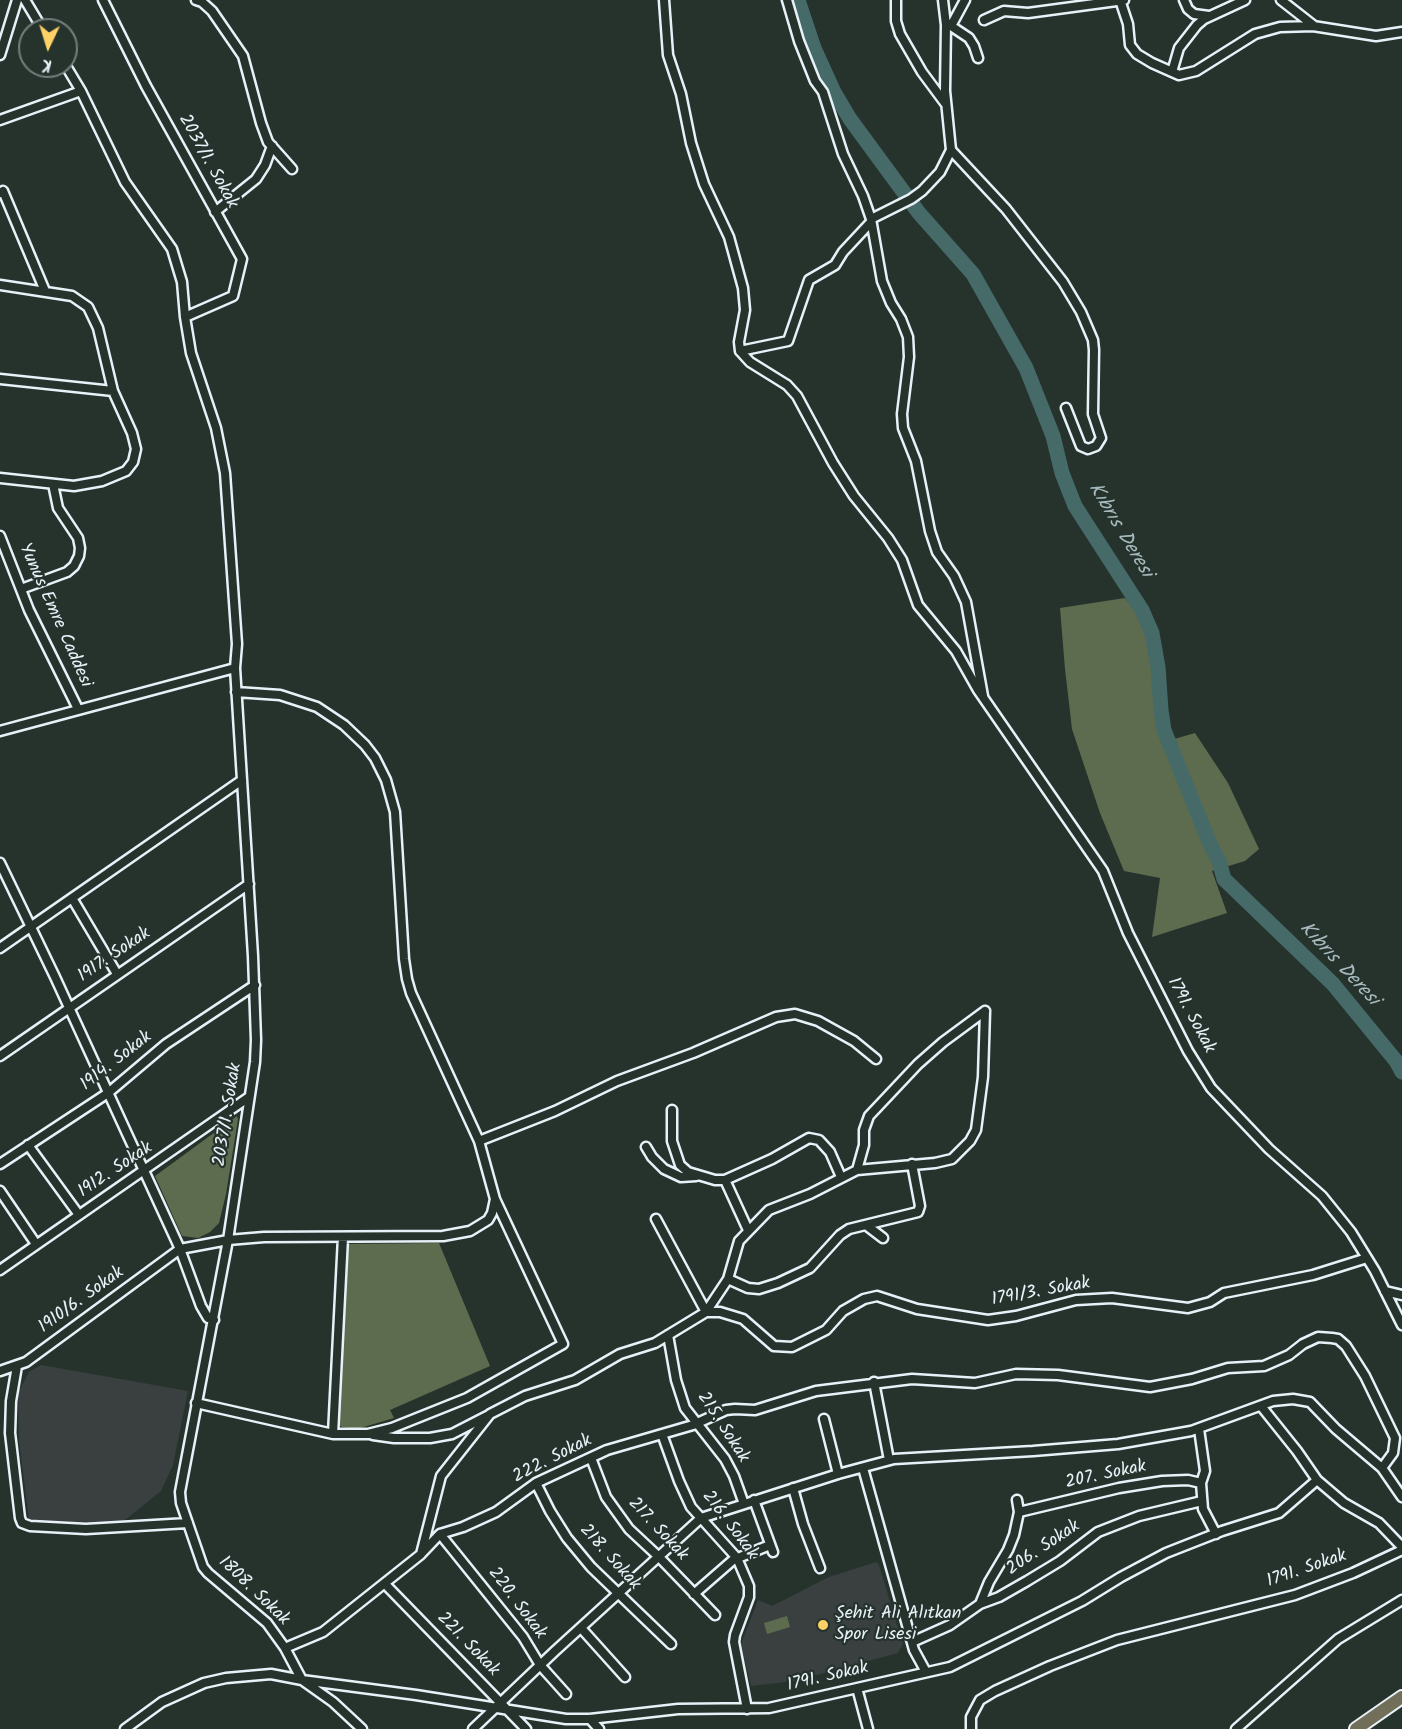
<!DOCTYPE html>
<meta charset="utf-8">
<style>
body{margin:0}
#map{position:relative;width:1402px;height:1729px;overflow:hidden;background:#26332d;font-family:Kalam,sans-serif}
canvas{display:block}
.north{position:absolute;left:18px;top:18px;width:60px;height:60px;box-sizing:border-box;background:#26332d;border:2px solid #747f7e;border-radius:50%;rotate:184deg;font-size:16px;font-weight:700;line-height:24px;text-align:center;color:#e8f1f8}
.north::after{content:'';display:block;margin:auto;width:21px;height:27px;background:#ffd166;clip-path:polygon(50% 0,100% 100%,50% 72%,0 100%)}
</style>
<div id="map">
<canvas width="1402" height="1729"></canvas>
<div class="north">K</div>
</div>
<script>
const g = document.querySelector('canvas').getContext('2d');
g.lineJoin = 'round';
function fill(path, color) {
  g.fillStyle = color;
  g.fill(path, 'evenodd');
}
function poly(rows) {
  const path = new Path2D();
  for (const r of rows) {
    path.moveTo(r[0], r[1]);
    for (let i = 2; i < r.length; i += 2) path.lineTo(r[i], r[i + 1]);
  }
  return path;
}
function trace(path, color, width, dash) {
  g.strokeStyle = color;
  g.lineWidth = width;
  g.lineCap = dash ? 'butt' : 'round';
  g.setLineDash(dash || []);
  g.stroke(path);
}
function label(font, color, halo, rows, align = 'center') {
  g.font = font + ' Kalam,sans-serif';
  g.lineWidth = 4.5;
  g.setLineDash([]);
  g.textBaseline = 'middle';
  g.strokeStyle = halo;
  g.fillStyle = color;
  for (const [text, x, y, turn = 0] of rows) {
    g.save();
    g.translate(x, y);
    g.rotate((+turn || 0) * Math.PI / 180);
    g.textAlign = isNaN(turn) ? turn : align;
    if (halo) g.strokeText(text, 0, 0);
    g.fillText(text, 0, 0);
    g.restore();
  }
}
const built = poly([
 [41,1365,188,1391,173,1465,161,1491,120,1524,90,1525,29,1519,19,1441,18,1393,29,1372],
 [876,1562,879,1565,903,1644,898,1653,794,1681,751,1686,741,1644,758,1600,772,1606,829,1577]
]);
const green = poly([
 [1125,598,1144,622,1164,742,1195,733,1228,783,1259,849,1245,861,1212,871,1227,913,1152,937,1160,878,1124,871,1100,813,1072,729,1065,669,1060,608],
 [237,1116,238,1119,226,1194,219,1223,210,1232,198,1238,182,1236,155,1176],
 [439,1243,490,1366,390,1410,394,1418,357,1429,342,1427,336,1424,346,1244],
 [787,1616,790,1627,767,1634,764,1623]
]);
const river = poly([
 [798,0,814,48,834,92,850,119,919,213,973,274,1026,368,1053,436,1062,473,1075,506,1142,610,1152,633,1158,667,1161,710,1164,730,1210,844,1219,861,1224,879,1333,984,1396,1061,1402,1072]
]);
const minor = poly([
 [25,0,43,30],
 [103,0,146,86,242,259,233,296,185,317],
 [196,0,202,2,212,11,243,56,261,123,268,142,292,169],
 [664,0,668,55,681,94,691,143,704,184,729,237,743,288,745,310,739,342,740,351,750,362,787,385,797,396,833,463,854,496,888,538,902,560,918,605,956,651,978,690,1103,871,1128,933,1188,1051,1211,1088,1269,1149,1322,1196,1351,1232,1375,1271,1402,1325],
 [787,0,799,41,815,81,823,92,843,154,863,196,871,219],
 [896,0,896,21,900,34,922,72,945,103],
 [943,0,946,25,945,91,951,150,940,172,922,191,911,199,871,219,882,281,891,303,901,319,908,337,909,357,902,414,903,428,916,461,930,531,937,552,954,576,966,602,983,696],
 [1120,0,1128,24,1130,45,1137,54,1152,63,1179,75,1196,71,1255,34,1280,27,1313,26,1376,36,1402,32],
 [1184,0,1188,9,1194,14,1209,16],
 [1281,0,1313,25],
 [984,20,1004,11,1028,13,1124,0],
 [947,25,951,26,965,0],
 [951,26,969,38,974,46,978,58],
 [0,55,17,0],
 [66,66,81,91,125,182,172,249,182,282,185,317,191,353,216,428,225,473,237,644,235,668,253,956,256,1040,255,1062,228,1240,180,1492,181,1503,203,1567,208,1573,267,1623,285,1648,302,1680,416,1695,566,1719,590,1719,678,1709,769,1708,950,1667,1082,1601,1121,1577,1166,1553,1222,1531,1279,1513,1317,1480],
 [1172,72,1179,48,1197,25,1204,19,1245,0],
 [0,120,81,91],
 [951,150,1006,209,1063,282,1081,312,1093,340,1094,350,1093,414,1101,438,1096,446,1088,449,1081,446,1066,408],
 [0,193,3,191,45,291],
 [215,212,256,179,265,165,272,146],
 [0,285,72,296,88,307,98,328,113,391,132,433,136,449,133,462,126,471,102,481,74,486,0,478],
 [740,351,788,341,809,280,835,265,843,252,871,222],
 [0,379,113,391],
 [0,536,29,610,78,709],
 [21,589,67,572,74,566,79,556,80,548,78,538,58,508,53,484],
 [0,731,235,668],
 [0,863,55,977,180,1249,228,1240,264,1237,443,1236,470,1231,488,1220,492,1213,495,1199,479,1141,411,993,407,979,404,959,395,812,386,780,375,758,365,745,344,725,317,707,280,695,236,692],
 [72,898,117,974],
 [0,948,242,780],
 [0,1056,249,884],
 [672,1110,672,1141,680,1165,688,1172,715,1180,725,1180,772,1159,809,1138,819,1140,830,1152,841,1177],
 [479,1141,555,1111,617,1081,693,1053,776,1017,795,1014,818,1021,854,1041,876,1059],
 [28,1145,79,1215],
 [646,1147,652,1157,664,1169,681,1177,696,1176],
 [0,1164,108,1093,166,1044,255,985],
 [857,1170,864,1145,864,1130,869,1116,918,1064,943,1042,985,1011],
 [725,1180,748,1230],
 [0,1191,36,1244],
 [656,1219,706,1312],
 [866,1225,883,1238],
 [0,1270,249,1097],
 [728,1279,748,1288,759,1289,778,1283,810,1268,840,1235,849,1229,918,1212,920,1206,912,1164],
 [1385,1291,1402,1295],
 [706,1312,720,1312,743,1319,774,1346,792,1347,826,1330,843,1311,864,1299,877,1296,917,1309,988,1320,1016,1316,1076,1300,1112,1298,1188,1308,1210,1302,1224,1293,1313,1275,1367,1258],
 [668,1335,676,1380,685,1408,725,1459,734,1476,744,1504],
 [17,1366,11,1401,10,1433,20,1518,22,1523,30,1526,86,1529,188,1523],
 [0,1371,26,1362,180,1249,201,1306,208,1318,214,1320],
 [874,1382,889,1460],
 [196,1403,333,1434,368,1434,392,1428,467,1398,563,1344,495,1199],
 [1261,1406,1297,1451,1317,1480,1344,1503,1379,1523,1402,1547],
 [824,1419,838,1474],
 [1199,1429,1205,1471,1201,1483,1203,1509,1216,1534],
 [333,1434,343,1237],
 [662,1434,679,1481,691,1507,737,1558,749,1586,749,1597,735,1635,734,1642,747,1709],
 [373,1435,394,1438,430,1438,452,1434,487,1416],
 [591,1458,606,1497,629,1529,659,1557,715,1615],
 [863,1468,914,1650,926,1672],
 [536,1483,550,1511,567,1538,591,1567,671,1644],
 [793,1488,803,1524,820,1568],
 [754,1500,773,1552],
 [1019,1512,1119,1488,1162,1481,1188,1480,1201,1483],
 [440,1534,523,1637,540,1665,566,1694],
 [421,1554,441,1476,490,1414,525,1396,575,1380,620,1354,655,1343,706,1312,728,1279,739,1241,769,1210,810,1194,857,1170,935,1163,952,1159,970,1141,976,1130,983,1077,985,1011],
 [385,1584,526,1729],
 [694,1594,733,1560,770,1545],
 [980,1604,989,1582,1008,1550,1014,1535,1019,1512,1017,1500],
 [581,1628,625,1677],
 [912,1642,950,1625,980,1604,999,1597,1027,1581,1060,1561,1098,1532,1139,1516,1202,1501],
 [285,1648,323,1632,420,1555,440,1534,463,1527,496,1512,536,1483,607,1450,693,1425,726,1410,735,1409,755,1410,816,1391,912,1379,975,1383,1016,1374,1058,1375,1150,1387,1192,1379,1228,1368,1264,1366,1289,1355,1303,1344,1318,1337,1332,1338,1338,1339,1346,1346,1365,1376,1395,1438,1393,1453,1382,1468],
 [857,1688,868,1729],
 [590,1719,599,1729],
 [125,1729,162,1702,204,1683,226,1678,271,1674,302,1680,333,1702,362,1729],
 [473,1729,555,1651,701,1518,838,1474,894,1459,1033,1451,1118,1444,1191,1431,1273,1401,1293,1399,1310,1402,1336,1429,1382,1468,1402,1497],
 [971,1729,971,1717,980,1700,995,1691,1050,1666,1117,1640,1295,1595,1353,1573,1402,1550],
 [1236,1729,1338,1639,1402,1600]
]);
const highway = poly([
 [1356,1729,1402,1697]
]);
const markers = [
 [823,1625,6,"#ffd166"]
];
const streetNames = [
 ["2037/1. Sokak",207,162,61],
 ["Yunus Emre Caddesi",54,616,66],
 ["1917. Sokak",115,956,-34],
 ["1791. Sokak",1190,1016,62],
 ["1914. Sokak",117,1062,-38],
 ["2037/1. Sokak",229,1115,-81],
 ["1912. Sokak",116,1171,-34],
 ["1791/3. Sokak",1041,1293,-10],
 ["1910/6. Sokak",82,1301,-36],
 ["215. Sokak",722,1428,57],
 ["222. Sokak",553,1460,-27],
 ["207. Sokak",1106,1476,-12],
 ["216. Sokak",729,1526,53],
 ["217. Sokak",657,1530,47],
 ["206. Sokak",1044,1549,-34],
 ["218. Sokak",609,1558,48],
 ["1791. Sokak",1307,1570,-19],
 ["1808. Sokak",253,1592,44],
 ["220. Sokak",516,1604,53],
 ["221. Sokak",467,1645,46],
 ["1791. Sokak",828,1678,-13]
];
const poiNames = [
 ["Şehit Ali Alıtkan",835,1615],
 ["Spor Lisesi",835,1636]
];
const waterNames = [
 ["Kıbrıs Deresi",1119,531,59],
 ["Kıbrıs Deresi",1338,965,47]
];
fill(built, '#39403f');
fill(green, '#5d6c4f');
trace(river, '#456a68', 15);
trace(minor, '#e8f1f8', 13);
trace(highway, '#e8f1f8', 16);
trace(minor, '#26332d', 8);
trace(highway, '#716e59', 12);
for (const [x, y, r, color] of markers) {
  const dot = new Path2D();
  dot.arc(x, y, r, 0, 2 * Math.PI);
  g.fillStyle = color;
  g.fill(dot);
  trace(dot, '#26332d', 2);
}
label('18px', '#e8f1f8', '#26332d', streetNames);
label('18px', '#e8f1f8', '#26332d', poiNames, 'left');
label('italic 20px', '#a7bbbe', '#26332d', waterNames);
</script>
